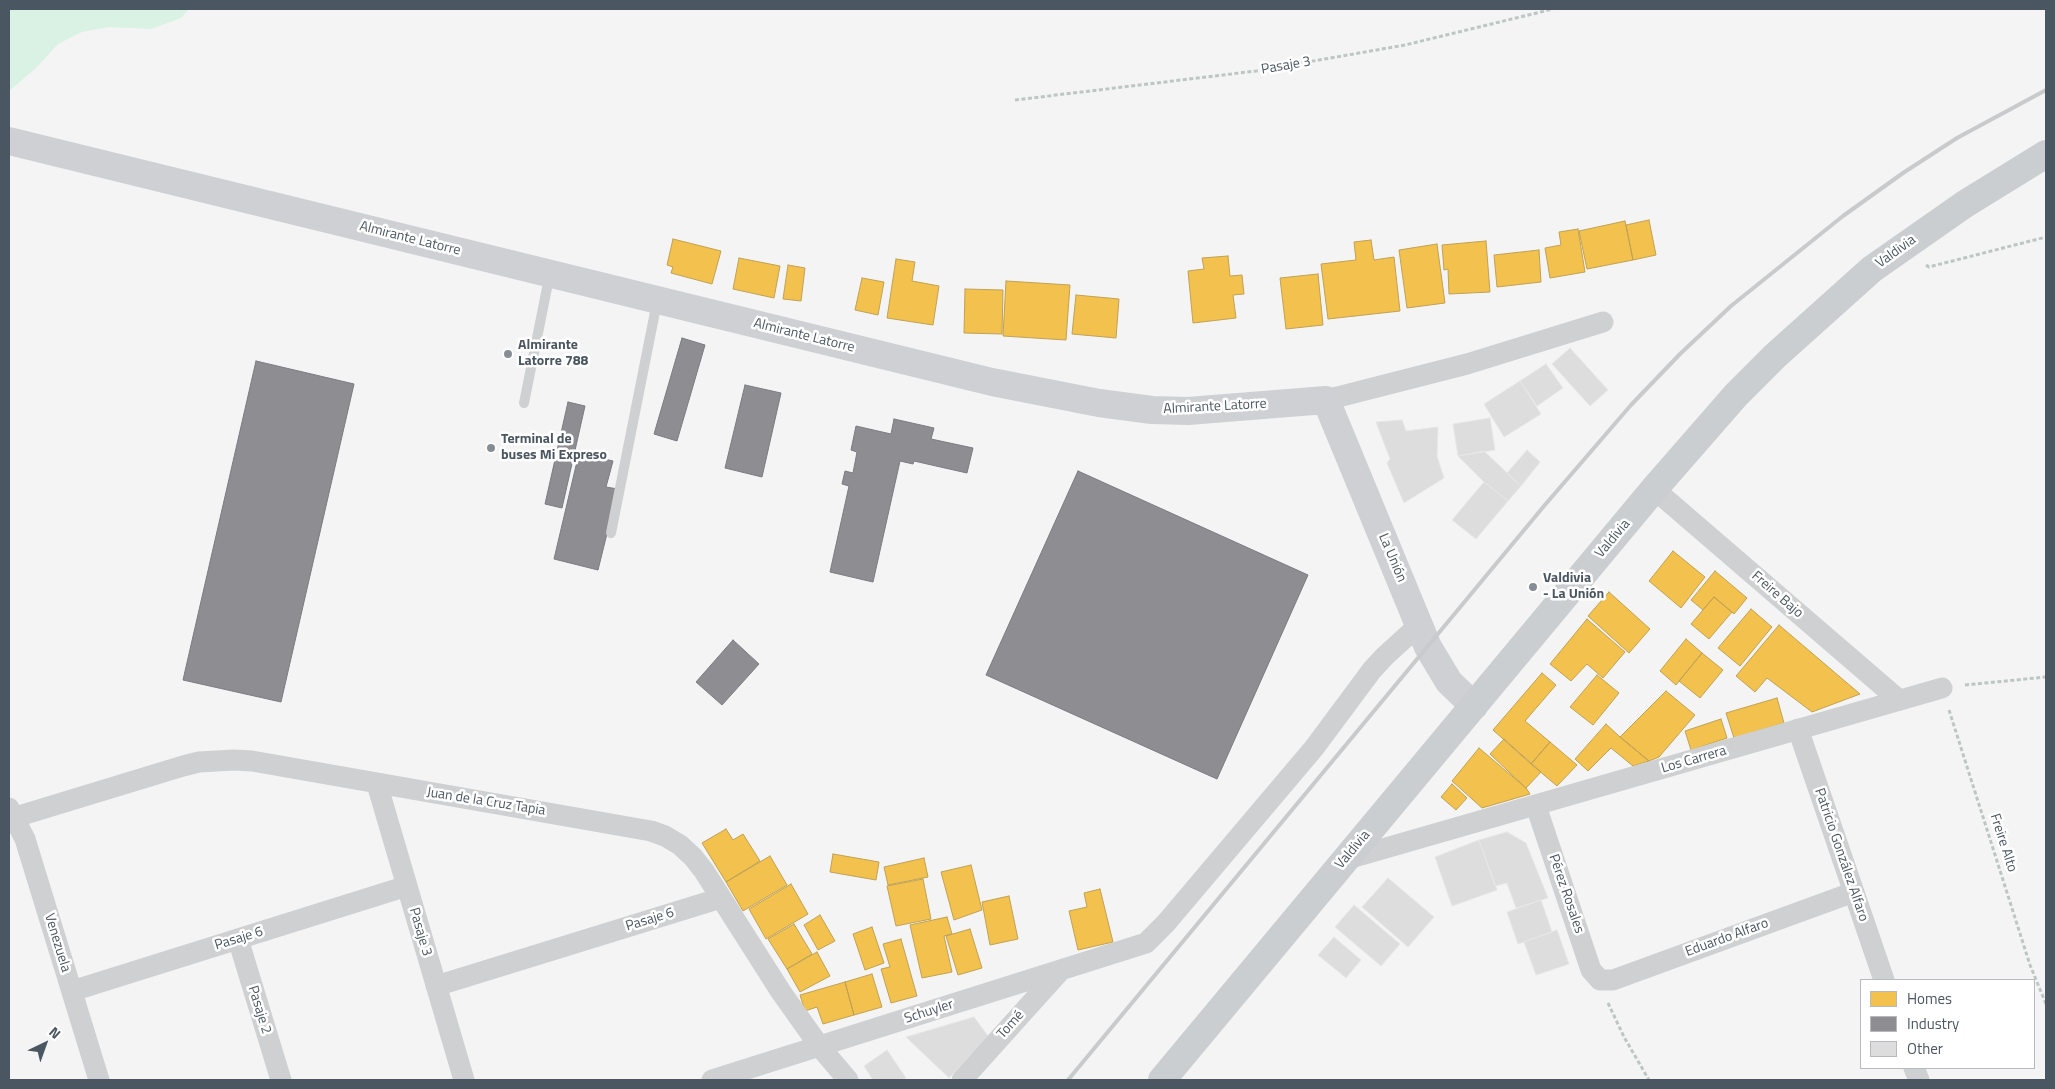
<!DOCTYPE html>
<meta charset="utf-8">
<style>
body{margin:0}
#map{position:relative;width:2055px;height:1089px;overflow:hidden;background:#f4f4f4;font-family:"Titillium Web",sans-serif}
canvas{display:block}
.frame{position:absolute;inset:0;border:10px solid #4a5661;pointer-events:none}
.legend{position:absolute;left:1860px;top:979px;width:175px;height:90px;box-sizing:border-box;background:#fff;border:1px solid #b7bbc0;margin:0;padding:6px 9px;list-style:none;font-size:15px;color:#4a5661}
.legend li{display:flex;align-items:center;gap:10px;height:25px}
.legend b{width:25px;border:1px solid #b7bbc0}
.north{position:absolute;left:20px;top:1019px;width:50px;height:50px;-webkit-text-stroke:4px #fff;paint-order:stroke;rotate:42deg;font-size:14px;font-weight:700;line-height:20px;text-align:center;color:#4a5661}
.north::after{content:'';display:block;margin:auto;width:18px;height:22px;background:#4a5661;clip-path:polygon(50% 0,100% 100%,50% 72%,0 100%)}
</style>
<div id="map">
<canvas width="2055" height="1089"></canvas>
<div class="frame"></div>
<ul class="legend">
<li><b style="height:14px;background:#f2c14e"></b>Homes</li>
<li><b style="height:14px;background:#8d8d92"></b>Industry</li>
<li><b style="height:14px;background:#ddddde"></b>Other</li>
</ul>
<div class="north">N</div>
</div>
<script>
const g = document.querySelector('canvas').getContext('2d');
g.lineJoin = 'round';
function fill(path, color) {
  g.fillStyle = color;
  g.fill(path, 'evenodd');
}
function poly(rows) {
  const path = new Path2D();
  for (const r of rows) {
    path.moveTo(r[0], r[1]);
    for (let i = 2; i < r.length; i += 2) path.lineTo(r[i], r[i + 1]);
  }
  return path;
}
function trace(path, color, width, dash) {
  g.strokeStyle = color;
  g.lineWidth = width;
  g.lineCap = dash ? 'butt' : 'round';
  g.setLineDash(dash || []);
  g.stroke(path);
}
function label(font, color, halo, rows, align = 'center') {
  g.font = font + ' "Titillium Web",sans-serif';
  g.lineWidth = 5;
  g.setLineDash([]);
  g.textBaseline = 'middle';
  g.strokeStyle = halo;
  g.fillStyle = color;
  for (const [text, x, y, turn = 0] of rows) {
    g.save();
    g.translate(x, y);
    g.rotate((+turn || 0) * Math.PI / 180);
    g.textAlign = isNaN(turn) ? turn : align;
    if (halo) g.strokeText(text, 0, 0);
    g.fillText(text, 0, 0);
    g.restore();
  }
}
const green = poly([
 [9,9,189,9,181,18,151,29,109,27,82,32,58,44,35,69,9,91]
]);
const homes = poly([
 [1649,220,1656,255,1633,260,1626,225,1649,220],
 [1625,221,1633,260,1587,269,1579,231,1625,221],
 [1578,229,1585,272,1550,278,1545,248,1561,245,1559,232,1578,229],
 [673,239,721,251,712,284,671,273,673,267,667,265,673,239],
 [1371,240,1374,260,1394,257,1400,311,1328,319,1321,264,1356,260,1354,242,1371,240],
 [1486,241,1490,292,1449,294,1448,269,1444,270,1442,245,1486,241],
 [1437,244,1445,303,1407,308,1399,250,1437,244],
 [1539,250,1541,282,1497,287,1494,255,1539,250],
 [1228,256,1230,276,1242,275,1244,294,1233,295,1236,318,1193,323,1188,271,1204,269,1202,258,1228,256],
 [739,258,780,266,774,298,733,289,739,258],
 [896,259,915,262,912,281,939,286,933,325,887,318,896,259],
 [788,265,805,268,801,301,783,299,788,265],
 [1318,274,1323,325,1286,329,1280,278,1318,274],
 [862,278,884,282,878,315,855,310,862,278],
 [1006,281,1070,285,1066,340,1003,336,1006,281],
 [965,289,1003,290,1002,334,964,333,965,289],
 [1076,295,1119,299,1116,338,1072,334,1076,295],
 [1673,551,1705,577,1681,608,1649,581,1673,551],
 [1715,571,1747,598,1734,614,1714,597,1703,610,1691,600,1715,571],
 [1609,592,1650,629,1629,653,1588,616,1609,592],
 [1714,597,1732,612,1709,639,1691,624,1714,597],
 [1751,609,1772,627,1740,666,1718,648,1751,609],
 [1587,619,1625,652,1603,678,1587,664,1571,681,1550,664,1587,619],
 [1779,625,1860,694,1812,712,1767,678,1755,692,1736,676,1779,625],
 [1686,639,1702,653,1676,685,1660,671,1686,639],
 [1702,653,1723,670,1700,698,1679,681,1702,653],
 [1542,673,1556,685,1525,721,1550,742,1531,764,1493,730,1542,673],
 [1597,675,1619,693,1593,725,1570,707,1597,675],
 [1666,691,1695,715,1659,757,1649,761,1620,737,1666,691],
 [1777,698,1784,723,1734,738,1726,713,1777,698],
 [1721,719,1727,738,1691,750,1685,731,1721,719],
 [1606,724,1620,737,1649,761,1633,766,1611,748,1588,771,1575,759,1606,724],
 [1504,739,1541,772,1526,788,1490,754,1504,739],
 [1550,742,1577,765,1557,786,1531,764,1550,742],
 [1479,748,1526,788,1530,794,1482,808,1452,781,1479,748],
 [1452,784,1467,798,1456,810,1441,797,1452,784],
 [726,829,733,840,743,834,760,861,726,882,702,843,726,829],
 [833,854,879,862,876,880,830,872,833,854],
 [770,856,787,885,743,911,726,882,770,856],
 [924,858,928,877,888,885,884,867,924,858],
 [971,865,982,910,954,920,941,872,971,865],
 [923,879,931,919,896,926,887,886,923,879],
 [791,884,808,914,766,939,749,909,791,884],
 [1100,889,1113,942,1078,950,1069,911,1087,907,1084,893,1100,889],
 [1009,896,1018,939,990,945,982,902,1009,896],
 [820,915,835,941,818,950,804,925,820,915],
 [947,917,952,934,944,936,952,972,922,978,910,925,947,917],
 [794,924,812,954,787,969,768,939,794,924],
 [872,927,884,963,865,970,853,934,872,927],
 [970,929,982,968,958,975,946,936,970,929],
 [901,939,917,996,891,1003,881,969,890,967,883,944,901,939],
 [817,952,830,976,800,992,787,969,817,952],
 [872,974,882,1007,854,1015,845,982,872,974],
 [845,982,854,1015,823,1024,817,1007,805,1011,800,995,845,982]
]);
const industry = poly([
 [682,338,705,345,677,441,654,434,682,338],
 [256,361,354,384,281,702,183,680,256,361],
 [745,385,781,393,762,477,725,468,745,385],
 [568,402,585,406,562,508,545,504,568,402],
 [894,419,934,428,931,439,973,448,967,473,914,461,913,464,900,461,873,582,830,572,849,486,842,484,845,471,853,473,857,452,851,450,856,426,891,434,894,419],
 [579,453,613,461,606,487,618,489,598,570,554,559,579,453],
 [1078,471,1308,575,1217,779,986,675,1078,471],
 [733,640,759,664,722,705,696,682,733,640]
]);
const building = poly([
 [1570,348,1608,390,1590,406,1552,364,1570,348],
 [1546,364,1563,388,1537,406,1520,381,1546,364],
 [1520,381,1541,414,1504,437,1484,404,1520,381],
 [1490,418,1495,450,1458,456,1453,424,1490,418],
 [1402,420,1406,431,1438,427,1437,456,1444,478,1404,503,1387,463,1390,459,1376,422,1402,420],
 [1527,450,1540,462,1521,486,1507,473,1527,450],
 [1484,451,1521,486,1508,501,1484,482,1458,456,1484,451],
 [1484,482,1508,501,1476,539,1452,520,1484,482],
 [1507,832,1526,843,1548,898,1516,908,1507,883,1495,886,1479,840,1507,832],
 [1479,840,1497,890,1452,906,1435,857,1479,840],
 [1388,878,1434,917,1408,947,1362,907,1388,878],
 [1541,900,1552,932,1518,944,1507,912,1541,900],
 [1354,905,1400,944,1381,966,1335,927,1354,905],
 [1557,930,1569,964,1536,975,1524,942,1557,930],
 [1334,937,1361,960,1346,978,1318,955,1334,937],
 [974,1017,988,1036,949,1078,906,1037,974,1017],
 [887,1050,906,1078,902,1080,873,1080,864,1066,887,1050]
]);
const path = poly([
 [1015,100,1256,71,1405,45,1553,9],
 [1926,265,1929,267,2046,237],
 [1965,685,2046,677],
 [1949,710,2030,965,2046,1004],
 [1608,1003,1624,1037,1649,1080]
]);
const service = poly([
 [524,403,550,273],
 [611,533,657,302]
]);
const minor = poly([
 [1326,400,1467,364,1603,322],
 [1654,489,1899,700],
 [1798,729,1884,980],
 [377,784,464,1080],
 [1536,806,1591,970,1600,980,1613,980,1854,892],
 [9,808,25,839,99,1080],
 [9,819,183,766,199,762,234,760,252,761,651,831,665,836,680,845,693,857,704,871,781,992,820,1047,848,1080],
 [1344,860,1942,688],
 [238,939,281,1080],
 [436,986,721,898],
 [72,991,407,886],
 [1914,1068,1919,1080],
 [712,1080,1146,943,1166,923,1314,748,1372,670,1385,656,1419,625],
 [962,1080,1061,970]
]);
const secondary = poly([
 [9,141,992,382,1099,403,1152,410,1188,411,1326,400,1428,647,1449,682,1474,706]
]);
const primary = poly([
 [1162,1080,1654,489,1736,395,1775,356,1872,269,1965,204,2046,154]
]);
const rail = poly([
 [1068,1080,1544,506,1631,405,1680,354,1731,306,1843,216,1903,173,1957,138,2046,90]
]);
const markers = [
 [508,354,5,"#868d94"],
 [491,448,5,"#868d94"],
 [1533,587,5,"#868d94"]
];
const streetNames = [
 ["Pasaje 3",1286,66,-10],
 ["Almirante Latorre",410,239,14],
 ["Valdivia",1896,252,-36],
 ["Almirante Latorre",804,336,14],
 ["Almirante Latorre",1215,407,-3],
 ["Valdivia",1613,539,-50],
 ["La Unión",1392,558,67],
 ["Freire Bajo",1777,595,41],
 ["Los Carrera",1694,760,-16],
 ["Juan de la Cruz Tapia",486,802,9],
 ["Freire Alto",2003,843,72],
 ["Valdivia",1353,850,-50],
 ["Patricio González Alfaro",1841,855,71],
 ["Pérez Rosales",1566,894,71],
 ["Pasaje 6",650,920,-17],
 ["Pasaje 3",420,932,74],
 ["Eduardo Alfaro",1727,938,-20],
 ["Pasaje 6",239,939,-17],
 ["Venezuela",57,943,73],
 ["Pasaje 2",259,1010,73],
 ["Schuyler",929,1012,-18],
 ["Tomé",1011,1025,-48]
];
const poiNames = [
 ["Almirante",518,346],
 ["Latorre 788",518,362],
 ["Terminal de",501,440],
 ["buses Mi Expreso",501,456],
 ["Valdivia",1543,579],
 ["- La Unión",1543,595]
];
fill(green, '#d9f2e3');
fill(homes, '#f2c14e');
trace(homes, '#c0a154', 1);
fill(industry, '#8d8d92');
trace(industry, '#797c83', 1);
fill(building, '#ddddde');
trace(building, '#e5e6e7', 1);
trace(path, '#bcc7c4', 3, [4, 2.5]);
trace(service, '#ced0d2', 10);
trace(minor, '#ced0d2', 21);
trace(secondary, '#ced0d4', 28);
trace(primary, '#caced1', 28);
trace(rail, '#c9cacc', 4);
for (const [x, y, r, color] of markers) {
  const dot = new Path2D();
  dot.arc(x, y, r, 0, 2 * Math.PI);
  g.fillStyle = color;
  g.fill(dot);
  trace(dot, '#fff', 2);
}
label('14px', '#4a5661', '#fff', streetNames);
label('bold 14px', '#4a5661', '#fff', poiNames, 'left');
</script>
